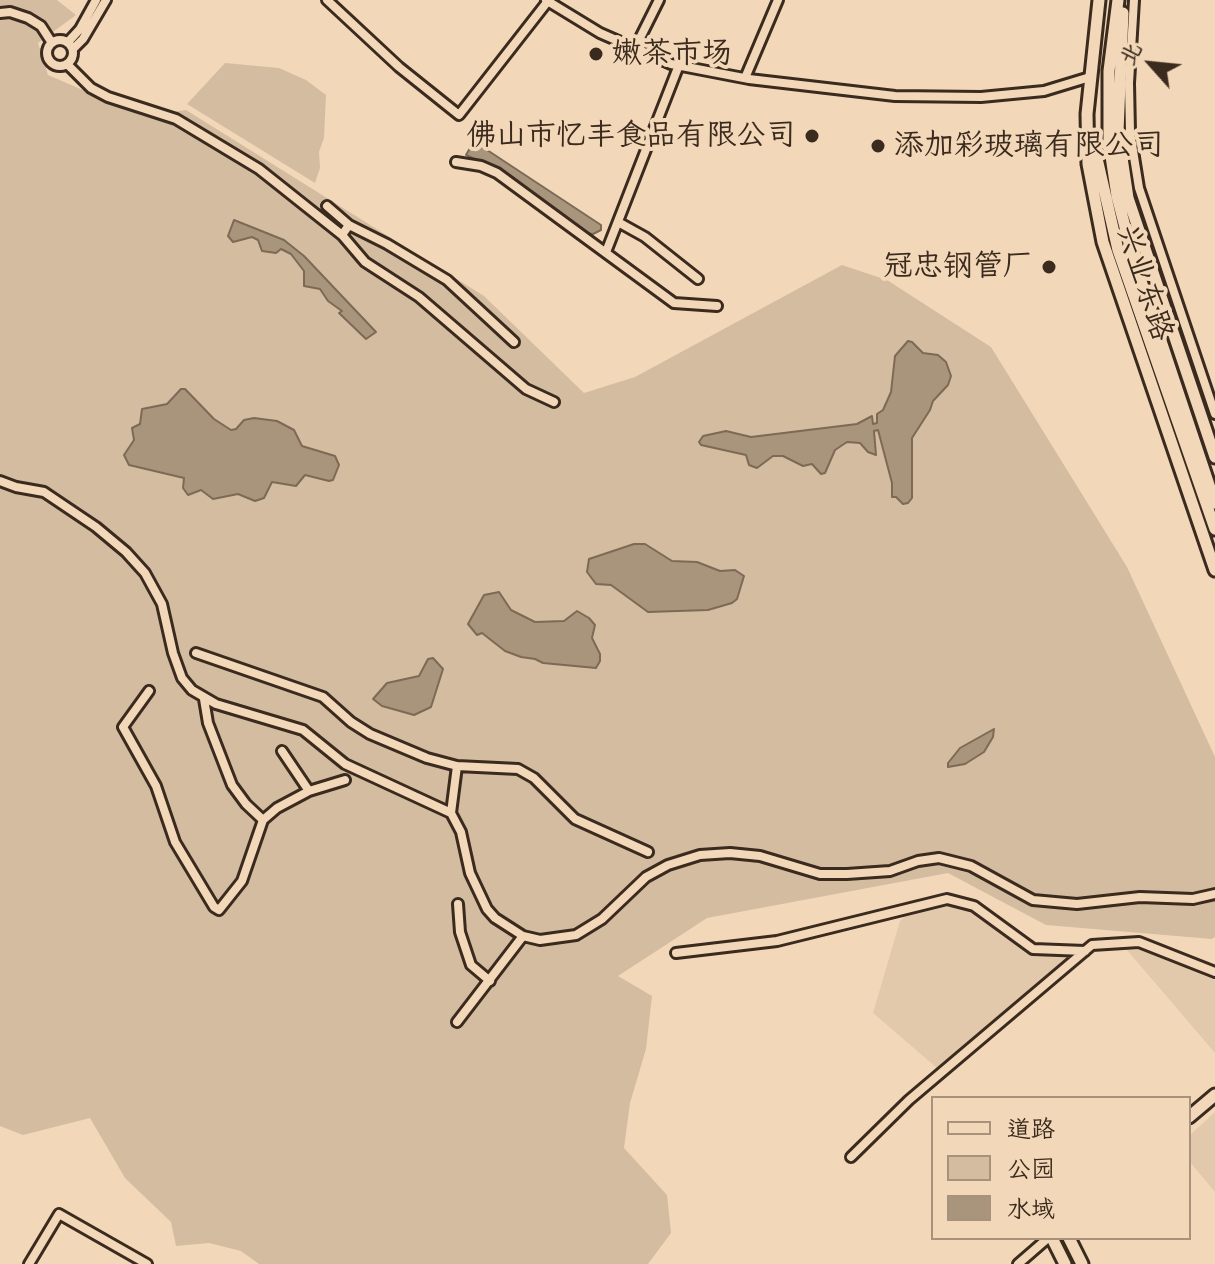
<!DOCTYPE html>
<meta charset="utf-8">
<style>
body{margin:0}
#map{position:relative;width:1215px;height:1264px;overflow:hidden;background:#f2d8b9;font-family:"Patrick Hand","LXGW WenKai TC",sans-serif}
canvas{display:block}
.legend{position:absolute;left:931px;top:1096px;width:260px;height:144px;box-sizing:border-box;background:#f2d8b9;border:2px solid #a9927b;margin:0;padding:10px 14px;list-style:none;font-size:24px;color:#3b2a1e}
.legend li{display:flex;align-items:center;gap:16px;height:40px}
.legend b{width:40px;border:2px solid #a9927b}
.north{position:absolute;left:1111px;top:24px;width:80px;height:80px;-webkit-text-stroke:6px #f2d8b9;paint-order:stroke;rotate:297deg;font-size:22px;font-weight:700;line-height:32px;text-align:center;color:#3b2a1e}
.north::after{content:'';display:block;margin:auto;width:28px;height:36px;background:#3b2a1e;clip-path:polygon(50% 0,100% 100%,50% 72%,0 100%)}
</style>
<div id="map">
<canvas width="1215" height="1264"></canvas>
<ul class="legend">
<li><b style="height:10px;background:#f2d8b9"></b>道路</li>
<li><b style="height:22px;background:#d4bca0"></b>公园</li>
<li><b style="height:22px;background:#a9947c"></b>水域</li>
</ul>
<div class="north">北</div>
</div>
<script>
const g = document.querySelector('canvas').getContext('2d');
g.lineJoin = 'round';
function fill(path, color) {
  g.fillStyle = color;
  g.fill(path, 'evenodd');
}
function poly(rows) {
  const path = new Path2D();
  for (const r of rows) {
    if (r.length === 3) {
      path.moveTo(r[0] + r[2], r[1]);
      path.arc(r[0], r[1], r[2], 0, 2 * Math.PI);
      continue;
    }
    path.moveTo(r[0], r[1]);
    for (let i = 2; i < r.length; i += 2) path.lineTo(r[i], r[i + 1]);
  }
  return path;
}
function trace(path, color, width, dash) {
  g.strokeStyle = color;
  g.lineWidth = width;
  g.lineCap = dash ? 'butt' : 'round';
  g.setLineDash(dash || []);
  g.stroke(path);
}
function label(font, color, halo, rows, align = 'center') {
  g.font = font + ' "Patrick Hand","LXGW WenKai TC",sans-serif';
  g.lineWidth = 8;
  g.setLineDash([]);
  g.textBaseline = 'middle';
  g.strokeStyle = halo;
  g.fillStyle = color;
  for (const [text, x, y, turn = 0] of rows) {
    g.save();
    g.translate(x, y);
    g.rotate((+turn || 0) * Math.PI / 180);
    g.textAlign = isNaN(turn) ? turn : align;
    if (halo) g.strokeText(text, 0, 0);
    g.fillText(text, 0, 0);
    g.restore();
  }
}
const built = poly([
 [946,901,968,906,1030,949,1078,954,937,1068,873,1013,900,921,907,914],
 [1127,950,1141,950,1215,980,1215,1053],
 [1215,1112,1215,1192,1189,1161,1189,1136]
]);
const green = poly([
 [0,0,57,0,76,15,38,43,48,75,143,116,186,110,484,296,584,393,635,377,842,265,887,280,991,347,1127,567,1215,757,1215,937,1212,939,1046,925,948,873,707,918,618,976,652,996,646,1049,630,1103,624,1148,667,1195,671,1233,648,1264,259,1264,241,1251,209,1243,176,1246,171,1222,125,1178,90,1118,23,1135,0,1126],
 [225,63,279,68,306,80,326,95,324,138,319,152,320,168,315,183,187,104]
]);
const water = poly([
 [478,144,601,225,601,230,593,234,583,233,495,168,466,155,470,148,478,144],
 [234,220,284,240,304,256,376,332,366,339,339,313,342,311,328,301,320,289,304,286,304,271,291,254,281,249,276,253,262,251,258,240,252,237,233,242,228,236,234,220],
 [908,341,912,342,923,353,938,355,946,362,951,376,948,385,933,401,930,410,912,438,912,498,908,503,903,504,896,497,892,497,892,483,878,430,874,431,876,455,868,452,860,443,847,442,835,450,825,473,821,474,812,464,803,466,783,456,773,456,757,468,749,465,746,455,701,445,699,442,703,436,726,431,751,437,857,424,872,416,873,424,877,423,877,414,883,410,891,392,895,356,908,341],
 [181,389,185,389,214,419,231,430,236,429,244,420,254,418,277,421,294,430,302,446,335,456,339,465,333,480,329,481,305,475,296,486,272,482,264,498,255,501,238,494,213,499,201,490,188,495,183,488,184,478,129,465,124,455,134,440,132,428,140,424,142,409,167,404,181,389],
 [634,544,645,544,672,561,697,562,720,571,735,570,744,576,737,599,732,603,708,610,648,612,611,585,596,584,587,572,589,559,634,544],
 [499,592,511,610,535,622,564,621,577,611,589,618,595,625,592,638,600,654,600,661,596,668,543,663,535,659,521,657,505,651,482,633,477,635,468,624,484,595,499,592],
 [433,658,443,669,431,707,414,715,382,706,373,699,387,683,419,676,428,659,433,658],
 [994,729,993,737,984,752,965,764,948,767,948,763,960,748,994,729]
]);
const minor = poly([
 [327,0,399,67,459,115,548,1],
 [546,0,600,33,671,64,749,79,895,96,981,97,1044,91,1090,77],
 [1134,0,1129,83,1130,132,1139,188,1215,414],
 [0,13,10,12,28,18,41,26,52,43],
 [60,53,13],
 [68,42,80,29,96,0],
 [635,48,659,0],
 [73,49,83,39,106,0],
 [68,65,91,88,108,97,176,119,259,169,342,235,365,262,419,297,526,389,554,402],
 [745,78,778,0],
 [456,162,481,166,497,173,674,303,717,306],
 [327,206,349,225],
 [618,222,645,237,698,279],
 [342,235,349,225,387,244,447,280,514,342],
 [606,252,679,65],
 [0,481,16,487,44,492,96,527,126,552,145,573,162,604,173,653,182,678,192,690,216,704,303,730,345,764,451,813,461,832,470,873,487,909,495,918,523,936,540,940,576,935,602,919,646,877,668,865,700,855,730,853,760,856,820,874,847,874,890,871,918,861,939,858,971,866,1033,900,1077,904,1140,897,1193,899,1215,894],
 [196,653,323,697,351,722,370,734,427,758,457,766,518,769,534,778,575,819,648,852],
 [149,691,123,727,156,786,175,842,214,907,219,910,242,881,263,820,277,808,309,791,345,780],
 [204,699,208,723,232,785,246,804,263,820],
 [282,751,309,791],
 [451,813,457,766],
 [458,904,460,932,471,965,490,981],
 [676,953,777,941,947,899,974,906,1033,949,1085,951],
 [457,1022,523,936],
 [851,1157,909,1100,1092,945,1139,942,1215,972],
 [29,1264,59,1214,147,1264],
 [1018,1264,1048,1238]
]);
const major = poly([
 [1099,0,1087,114,1088,164,1103,242,1215,570],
 [1118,0,1109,71,1109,143,1117,196,1132,254,1215,503],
 [1123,13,1118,131,1128,198,1215,457],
 [1093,141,1118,250,1215,529],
 [1189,1117,1215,1095],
 [1052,1238,1065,1264],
 [1069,1238,1082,1264]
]);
const markers = [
 [596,54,8,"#3b2a1e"],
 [812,136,8,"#3b2a1e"],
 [878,146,8,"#3b2a1e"],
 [1049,267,8,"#3b2a1e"]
];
const poiNames = [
 ["嫩茶市场",612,54],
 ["佛山市忆丰食品有限公司",796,136,"right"],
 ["添加彩玻璃有限公司",894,146],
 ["冠忠钢管厂",1033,267,"right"]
];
const streetNames = [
 ["兴业东路",1144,283,72]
];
fill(built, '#e3c9ac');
fill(green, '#d4bca0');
fill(water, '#a9947c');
trace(water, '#7d6a56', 2);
trace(minor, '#3b2a1e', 14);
trace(major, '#3b2a1e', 17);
trace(minor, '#f2d8b9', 8);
trace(major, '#f2d8b9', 11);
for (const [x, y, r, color] of markers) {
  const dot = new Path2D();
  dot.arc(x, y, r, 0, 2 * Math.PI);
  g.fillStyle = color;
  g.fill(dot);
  trace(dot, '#f2d8b9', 3);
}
label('30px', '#3b2a1e', '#f2d8b9', poiNames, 'left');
label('30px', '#3b2a1e', '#f2d8b9', streetNames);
</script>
